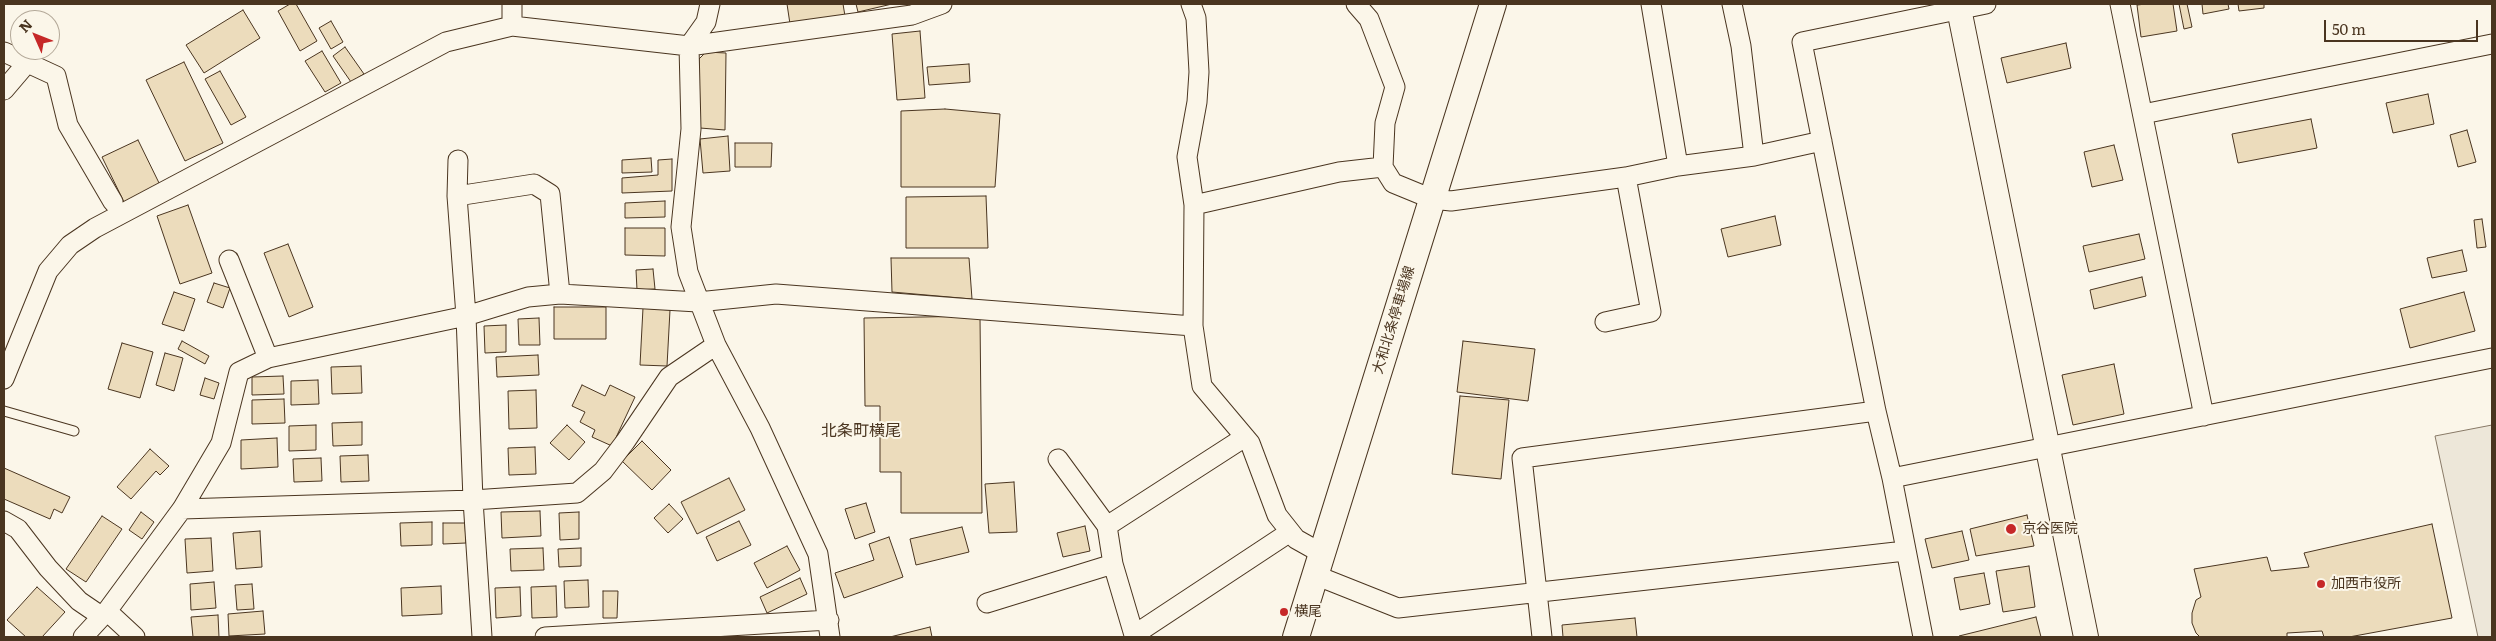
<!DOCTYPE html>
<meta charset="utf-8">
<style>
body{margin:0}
#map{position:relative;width:2496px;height:641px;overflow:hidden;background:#fbf6e9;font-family:Literata,serif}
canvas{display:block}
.frame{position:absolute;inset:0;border:5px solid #4a3520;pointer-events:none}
.north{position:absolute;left:10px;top:10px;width:50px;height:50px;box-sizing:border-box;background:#fbf6e9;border:1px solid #b4a999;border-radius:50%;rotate:314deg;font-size:14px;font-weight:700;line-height:20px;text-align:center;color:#4a3520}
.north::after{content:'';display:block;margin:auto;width:18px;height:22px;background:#c62828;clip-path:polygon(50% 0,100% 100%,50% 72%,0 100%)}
.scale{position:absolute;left:2324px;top:20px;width:154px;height:22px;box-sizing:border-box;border:2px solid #4a3520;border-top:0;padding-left:6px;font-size:15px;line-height:18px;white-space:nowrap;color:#4a3520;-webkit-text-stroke:4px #fbf6e9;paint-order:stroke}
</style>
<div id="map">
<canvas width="2496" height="641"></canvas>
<div class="frame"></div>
<div class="north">N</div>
<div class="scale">50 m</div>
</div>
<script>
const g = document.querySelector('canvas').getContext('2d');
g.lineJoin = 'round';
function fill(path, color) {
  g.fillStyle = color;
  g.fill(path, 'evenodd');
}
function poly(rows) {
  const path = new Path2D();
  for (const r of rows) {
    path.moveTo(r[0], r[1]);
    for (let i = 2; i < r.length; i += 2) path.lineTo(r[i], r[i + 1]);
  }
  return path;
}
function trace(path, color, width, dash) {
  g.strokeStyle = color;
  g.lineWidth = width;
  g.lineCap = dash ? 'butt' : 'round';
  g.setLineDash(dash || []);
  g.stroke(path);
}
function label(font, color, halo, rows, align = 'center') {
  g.font = font + ' Literata,"Noto Sans JP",serif';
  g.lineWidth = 4;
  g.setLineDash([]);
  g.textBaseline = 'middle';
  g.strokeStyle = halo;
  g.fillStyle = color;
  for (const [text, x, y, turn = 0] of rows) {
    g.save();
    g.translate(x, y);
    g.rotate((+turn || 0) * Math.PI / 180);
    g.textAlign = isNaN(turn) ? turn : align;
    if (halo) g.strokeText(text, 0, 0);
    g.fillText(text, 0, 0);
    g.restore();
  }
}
const parking = poly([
 [2492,425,2492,637,2478,637,2435,436,2492,425]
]);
const building = poly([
 [290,4,296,4,317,41,300,51,278,11,290,4],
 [787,4,843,4,845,16,790,24,787,4],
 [856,4,892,4,858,12,856,4],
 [2146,4,2173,4,2177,31,2141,37,2137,5,2146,4],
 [2179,4,2187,4,2192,27,2184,29,2179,4],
 [2202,4,2228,4,2229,9,2203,14,2202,4],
 [2238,4,2264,4,2264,8,2239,11,2238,4],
 [243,10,260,38,204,73,186,45,243,10],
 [331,21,343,42,331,49,319,28,331,21],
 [920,31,925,98,897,100,892,34,920,31],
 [2066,43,2071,68,2007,83,2001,58,2066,43],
 [345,47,364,74,351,82,333,56,345,47],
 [322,51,341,83,325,92,305,61,322,51],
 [706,52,726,53,725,130,700,128,699,59,706,52],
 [184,62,223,143,185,161,146,80,184,62],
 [969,64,970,82,929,85,927,67,969,64],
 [220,71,246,117,231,125,205,79,220,71],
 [2428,94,2434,124,2393,133,2386,103,2428,94],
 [945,109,1000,114,995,187,901,187,901,111,945,109],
 [2311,119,2317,148,2238,163,2232,134,2311,119],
 [2467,130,2476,162,2458,167,2450,135,2467,130],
 [728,136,730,171,703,173,700,139,728,136],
 [138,140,161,187,125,204,102,157,138,140],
 [735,143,772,143,771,167,735,167,735,143],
 [2114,145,2123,180,2092,187,2084,152,2114,145],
 [651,158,652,172,622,173,622,160,651,158],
 [672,159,672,191,622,193,622,178,658,175,658,160,672,159],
 [986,196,988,248,906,248,906,197,986,196],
 [665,201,665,217,625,218,625,203,665,201],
 [188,205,212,273,180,284,157,216,188,205],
 [1775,216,1781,245,1728,257,1721,229,1775,216],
 [2482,219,2486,247,2477,248,2474,220,2482,219],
 [625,228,665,228,665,256,625,255,625,228],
 [2139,234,2145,259,2089,272,2083,246,2139,234],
 [288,244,313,307,289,317,264,253,288,244],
 [2462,250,2467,271,2432,278,2427,258,2462,250],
 [891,258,969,258,972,299,892,292,891,258],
 [653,269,655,289,637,290,636,270,653,269],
 [2142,277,2146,296,2094,309,2090,290,2142,277],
 [214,283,230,288,223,308,207,302,214,283],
 [174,292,195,299,184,331,162,324,174,292],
 [2464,292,2475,331,2410,348,2400,309,2464,292],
 [554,307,606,307,606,339,554,339,554,307],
 [643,308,670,310,667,366,640,365,643,308],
 [980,316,982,513,901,513,901,472,880,472,880,406,865,406,864,318,980,316],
 [539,318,540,345,519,345,518,319,539,318],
 [506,325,506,352,485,353,484,326,506,325],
 [182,341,209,356,205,364,178,349,182,341],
 [1463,341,1535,349,1528,401,1457,392,1463,341],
 [122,343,153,352,140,398,108,389,122,343],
 [165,353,183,358,174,391,156,385,165,353],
 [538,355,539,375,497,377,496,357,538,355],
 [2114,364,2124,414,2073,425,2062,375,2114,364],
 [361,366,362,393,332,394,331,367,361,366],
 [283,376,284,394,252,395,252,377,283,376],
 [205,378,219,383,214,399,200,395,205,378],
 [318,380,319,404,291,405,291,381,318,380],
 [582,385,605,396,610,385,635,397,612,446,592,437,595,430,580,422,585,412,572,406,582,385],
 [536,390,537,428,509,429,508,391,536,390],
 [1460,396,1509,400,1501,479,1452,474,1460,396],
 [284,399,285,423,252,424,252,400,284,399],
 [362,422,362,445,333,446,332,423,362,422],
 [316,425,316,450,289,451,289,426,316,425],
 [567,425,585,442,569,460,550,443,567,425],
 [277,438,278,467,241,469,241,440,277,438],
 [642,441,671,470,652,490,622,461,642,441],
 [535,447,536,474,509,475,508,448,535,447],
 [150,449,169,466,160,475,156,471,131,499,117,487,150,449],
 [368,455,369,481,341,482,340,456,368,455],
 [321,458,322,481,294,482,293,459,321,458],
 [4,468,70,497,62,513,54,509,50,519,4,499,4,468],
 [729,478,745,510,697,534,681,502,729,478],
 [1014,482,1017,532,989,533,985,484,1014,482],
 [866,503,875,532,855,539,845,509,866,503],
 [669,504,683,519,668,533,654,518,669,504],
 [540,511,541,536,502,538,501,512,540,511],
 [141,512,154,522,142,539,129,530,141,512],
 [579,512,579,539,560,540,559,513,579,512],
 [2027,515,2034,546,1976,556,1970,529,2027,515],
 [102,516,122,529,86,582,66,569,102,516],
 [739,521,751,545,717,561,706,537,739,521],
 [432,522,432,545,401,546,400,523,432,522],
 [443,523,465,523,466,543,443,544,443,523],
 [2432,524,2452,618,2349,637,2324,637,2322,631,2287,633,2287,637,2200,637,2196,633,2192,623,2192,613,2196,600,2201,597,2194,569,2267,557,2271,571,2309,567,2304,553,2432,524],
 [1085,526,1090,551,1063,557,1057,533,1085,526],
 [962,527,969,552,916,565,910,539,962,527],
 [260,531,262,567,236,569,233,533,260,531],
 [1962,531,1969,560,1932,568,1925,539,1962,531],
 [889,537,903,577,844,598,835,573,874,560,869,544,889,537],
 [211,538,213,571,187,573,185,539,211,538],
 [787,546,800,570,767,588,754,563,787,546],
 [543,548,544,570,511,571,510,549,543,548],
 [581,548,581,566,559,567,558,549,581,548],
 [2029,566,2035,607,2003,612,1996,571,2029,566],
 [1984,573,1990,604,1960,610,1954,578,1984,573],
 [800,578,807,594,767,613,760,597,800,578],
 [588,580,589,607,565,608,564,581,588,580],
 [214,582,216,608,191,610,190,584,214,582],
 [252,584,254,609,237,610,235,585,252,584],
 [441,586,442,614,402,616,401,588,441,586],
 [556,586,557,617,532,618,531,587,556,586],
 [37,587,65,612,42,637,26,637,7,620,37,587],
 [520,587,521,616,496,618,495,588,520,587],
 [603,591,618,591,617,618,603,618,603,591],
 [263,611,265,634,229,636,228,614,263,611],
 [218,615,219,637,193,637,191,617,218,615],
 [2036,617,2041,637,1960,637,1959,636,2036,617],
 [1635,618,1637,637,1563,637,1562,625,1635,618],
 [930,627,932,637,890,637,930,627]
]);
const service = poly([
 [4,411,74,431]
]);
const minor = poly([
 [710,4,706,22,689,46,691,129,681,227,688,272,716,345,760,428,818,554,830,637],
 [1191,4,1196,18,1199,72,1197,102,1187,157,1194,205,1193,326,1202,386,1250,443,1277,515,1296,539,1321,553],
 [1356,4,1369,19,1395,87,1385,123,1383,167,1393,183,1432,199,1451,201,1626,177,1678,166,1754,156,1822,141],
 [1651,4,1678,166],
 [1732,4,1741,46,1754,156],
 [2120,4,2204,416],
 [512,26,512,4],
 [4,52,56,76,68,125,113,202],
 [4,90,27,63],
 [2143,114,2492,44],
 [458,160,457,196,466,316,473,500,482,637],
 [457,196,534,184,550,194,560,294],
 [1194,205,1339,172,1383,167],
 [229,260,268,358],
 [1605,322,1651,312,1626,177],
 [4,379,48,271,70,245,95,228,446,42,512,26,689,46,912,15,942,4],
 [1245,437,1107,526,1113,564,1134,635,1290,532],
 [1058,459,1107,526],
 [1892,478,2492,358],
 [182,509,473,500,577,493,603,471,625,442,669,377,716,345],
 [4,521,18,529,48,568,79,601,101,616],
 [1315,575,1398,608,1905,551],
 [987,603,1113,564],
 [107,611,135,637],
 [83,637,107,611,182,509,221,443,239,372,268,358,466,316,528,297,560,294,698,302,776,294,1193,326],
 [545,637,829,620],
 [1542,637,1522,458,1876,411],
 [1923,637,1892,478,1876,411,1802,42,1986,4]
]);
const tertiary = poly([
 [1958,4,2086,637]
]);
const secondary = poly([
 [1296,637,1493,4]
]);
const markers = [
 [2011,529,6,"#c62828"],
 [2321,584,5,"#c62828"],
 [1284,612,5,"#c62828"]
];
const streetNames = [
 ["大和北条停車場線",1394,320,-73]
];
const poiNames = [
 ["京谷医院",2022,529],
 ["加西市役所",2331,584],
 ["横尾",1294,612]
];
const quarterNames = [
 ["北条町横尾",861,431]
];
fill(parking, '#ede7d9');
trace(parking, '#887966', 1);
fill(building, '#ecdcbc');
trace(building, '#4a3520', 1);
trace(service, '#4a3520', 11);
trace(minor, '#4a3520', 21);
trace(tertiary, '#4a3520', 26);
trace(secondary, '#4a3520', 28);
trace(service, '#fbf6e9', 9);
trace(minor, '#fbf6e9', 19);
trace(tertiary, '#fbf6e9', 24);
trace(secondary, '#fbf6e9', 26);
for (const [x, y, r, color] of markers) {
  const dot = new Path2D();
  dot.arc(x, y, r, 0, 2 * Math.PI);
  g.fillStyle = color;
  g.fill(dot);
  trace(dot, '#fbf6e9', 2);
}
label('14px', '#4a3520', '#fbf6e9', streetNames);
label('14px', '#4a3520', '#fbf6e9', poiNames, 'left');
label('16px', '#4a3520', '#fbf6e9', quarterNames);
</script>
